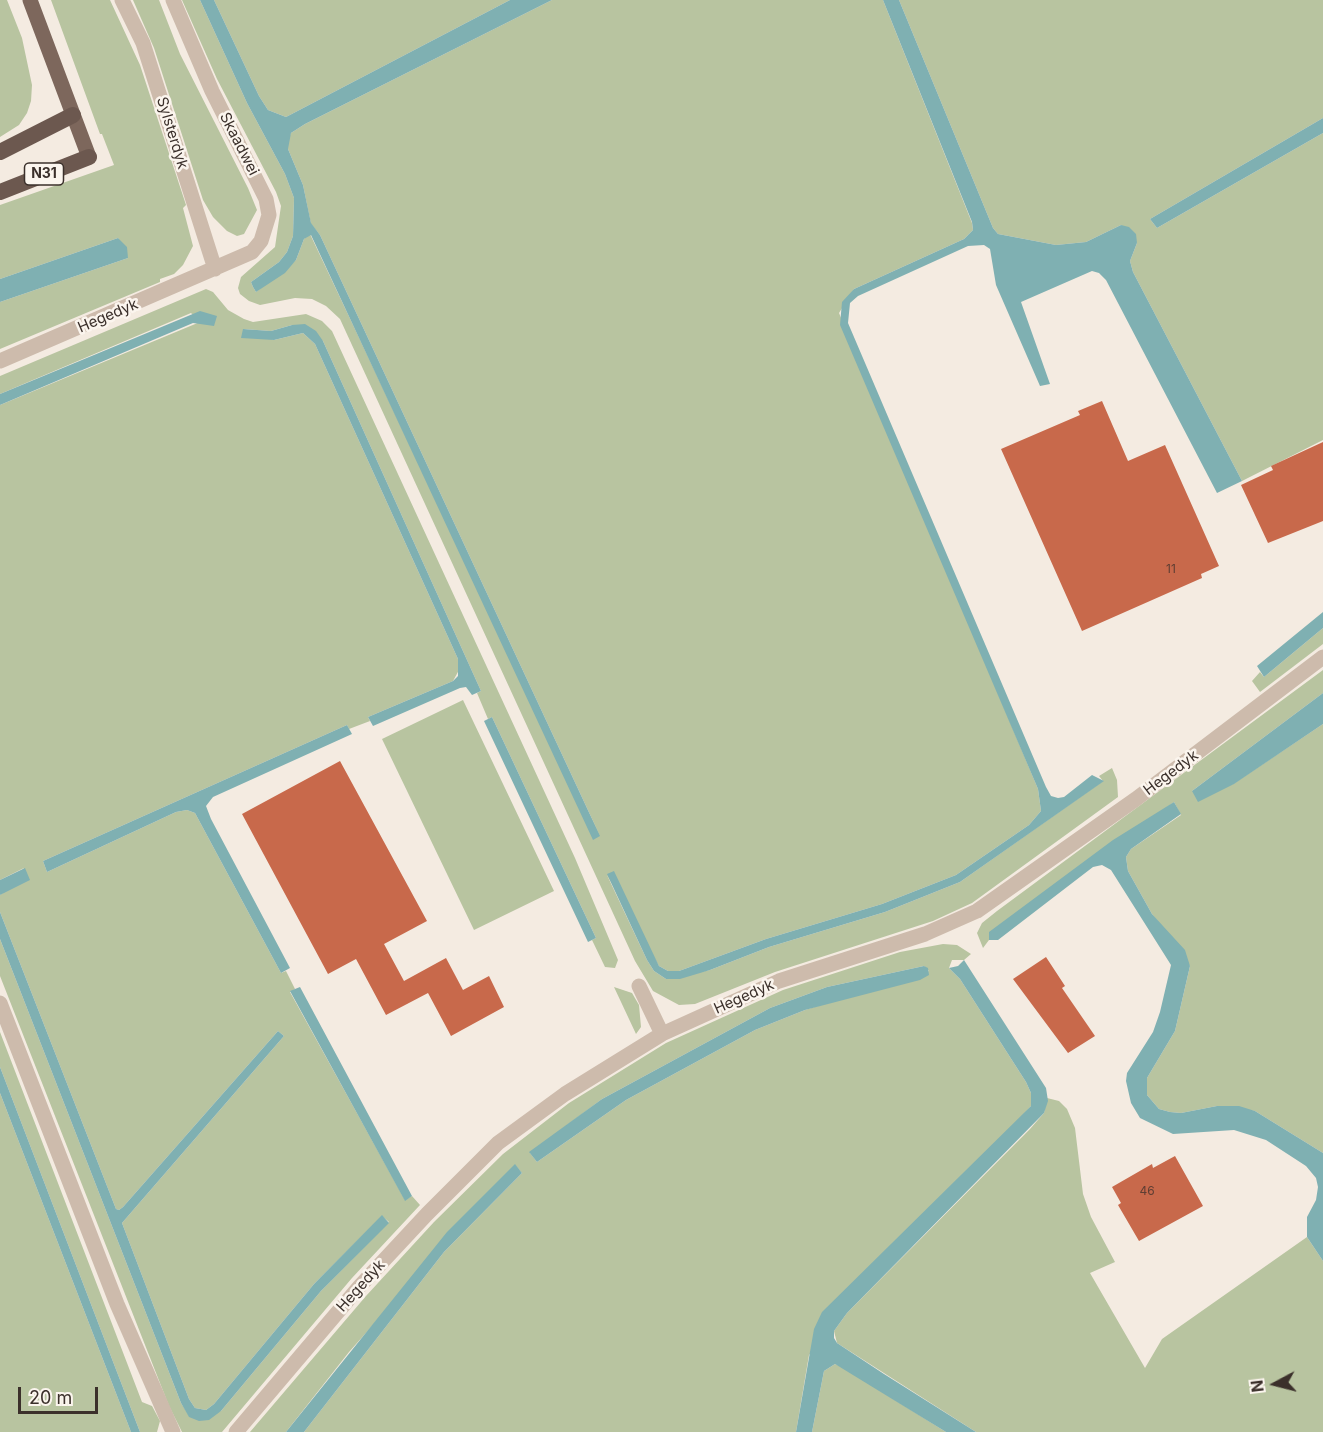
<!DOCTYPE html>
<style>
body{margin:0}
#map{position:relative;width:1323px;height:1432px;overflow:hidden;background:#f4ebe1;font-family:Inter,sans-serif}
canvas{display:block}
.north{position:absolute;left:1245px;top:1354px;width:60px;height:60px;-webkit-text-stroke:4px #fbf5ee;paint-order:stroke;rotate:263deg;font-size:16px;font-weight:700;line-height:24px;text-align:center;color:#3b302b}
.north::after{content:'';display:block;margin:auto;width:21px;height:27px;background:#3b302b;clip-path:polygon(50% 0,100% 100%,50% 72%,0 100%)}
.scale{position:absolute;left:18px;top:1387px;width:80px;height:27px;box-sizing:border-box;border:3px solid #3b302b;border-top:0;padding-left:8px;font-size:18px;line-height:21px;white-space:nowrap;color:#3b302b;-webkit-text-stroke:4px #fbf5ee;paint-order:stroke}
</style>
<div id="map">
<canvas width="1323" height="1432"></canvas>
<div class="north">N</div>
<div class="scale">20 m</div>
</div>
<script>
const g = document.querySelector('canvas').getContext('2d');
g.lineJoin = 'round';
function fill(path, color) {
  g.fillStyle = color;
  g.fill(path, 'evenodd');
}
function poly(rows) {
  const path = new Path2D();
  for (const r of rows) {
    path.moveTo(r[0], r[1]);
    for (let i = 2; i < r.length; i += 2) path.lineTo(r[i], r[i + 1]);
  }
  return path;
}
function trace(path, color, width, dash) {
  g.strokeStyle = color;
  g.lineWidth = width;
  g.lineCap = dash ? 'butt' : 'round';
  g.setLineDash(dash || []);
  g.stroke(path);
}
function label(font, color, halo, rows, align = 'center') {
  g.font = font + ' Inter,sans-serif';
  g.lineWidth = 5;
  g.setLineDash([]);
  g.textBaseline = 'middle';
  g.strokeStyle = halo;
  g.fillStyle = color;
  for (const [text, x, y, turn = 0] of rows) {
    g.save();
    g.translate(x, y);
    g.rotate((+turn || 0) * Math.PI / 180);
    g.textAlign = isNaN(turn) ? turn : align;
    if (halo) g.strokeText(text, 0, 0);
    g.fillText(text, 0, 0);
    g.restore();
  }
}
const green = poly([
 [0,0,7,0,22,38,32,85,31,101,27,113,19,125,0,137],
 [51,0,110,0,140,65,186,205,183,208,193,246,183,265,174,274,160,279,160,282,0,349,0,302,128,258,118,238,0,279,0,205,114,165,102,134,100,134],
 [133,0,159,0,180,54,248,188,257,210,244,234,237,236,227,231,213,217,203,200,154,48],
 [182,0,200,0,247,103,285,174,294,198,293,236,287,252,279,262,251,282,253,287,256,292,296,260,304,239,310,234,457,545,600,836,320,235,311,224,303,185,288,149,288,140,291,133,305,124,552,0,883,0,972,223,973,230,964,239,854,289,839,313,1038,789,1041,811,1029,825,956,875,882,904,766,939,679,971,668,971,659,966,607,875,647,960,654,971,666,979,710,970,769,947,885,912,960,882,1103,781,1099,776,1112,768,1117,780,1118,797,972,903,933,921,775,972,695,1004,679,1005,653,991,635,961,340,319,326,306,312,299,295,298,260,305,249,301,240,294,238,288,241,277,275,247,281,206,276,192,217,79],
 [214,0,510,0,286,117,268,110,259,96],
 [899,0,1323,0,1323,118,1150,219,1157,228,1323,133,1323,440,1242,481,1133,272,1130,261,1137,243,1121,225,1086,242,1056,245,998,234,993,228],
 [206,289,213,292,228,310,244,319,253,322,306,314,322,321,332,331,575,858,618,960,615,968,605,967,592,940,596,938,492,717,488,719,477,693,481,691,323,341,292,325,271,331,243,329,274,340,303,333,315,344,458,659,459,670,453,681,368,717,370,721,349,729,347,725,43,861,47,872,176,812,187,810,195,813,281,973,286,971,295,989,290,992,405,1200,412,1196,420,1205,352,1278,222,1432,182,1432,169,1406,0,976,0,939,181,1403,190,1417,221,1411,321,1291,389,1222,382,1216,314,1284,214,1404,206,1410,195,1408,189,1399,122,1223,284,1036,278,1031,123,1207,119,1210,116,1209,0,912,0,895,7,890,24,868,0,880,0,405,200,322,191,313,0,394,0,376],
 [1323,628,1323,644,1260,692,1252,681,1260,672,1264,677],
 [1323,670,1323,693,1192,791,1233,784,1323,724,1323,1153,1255,1111,1217,1106,1181,1113,1170,1112,1159,1109,1147,1095,1147,1078,1175,1031,1190,966,1152,914,1128,871,1126,857,1131,849,1181,815,1174,802,989,940,983,948,977,933,982,923,997,911],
 [463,700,554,891,474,930,382,739],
 [943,944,957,945,971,954,964,960,952,960,949,968,960,979,1026,1082,1031,1093,1031,1106,809,1355,796,1432,304,1432,444,1252,522,1173,515,1165,349,1352,286,1432,250,1432,366,1296,434,1222,503,1154,569,1103,666,1043,783,990,900,952],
 [924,966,929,971,805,1010,755,1030,626,1100,537,1162,530,1153,602,1099,770,1008,827,987],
 [614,987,632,993,639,1005,641,1027,636,1034],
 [0,1032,142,1402,152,1406,160,1421,157,1432,140,1432,0,1067],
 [0,1093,131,1432,0,1432],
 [1047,1098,1059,1101,1067,1109,1075,1128,1083,1194,1091,1217,1115,1262,1090,1273,1145,1368,1162,1339,1307,1237,1323,1261,1323,1432,976,1432,837,1343,834,1331,847,1313,1030,1129,1044,1113],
 [835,1364,844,1368,946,1432,812,1432,824,1371]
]);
const water = poly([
 [200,0,214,0,259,96,268,110,286,117,510,0,552,0,305,124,291,133,288,149,303,185,311,223,320,235,600,836,593,840,311,235,304,239,296,260,285,273,256,292,253,287,251,282,279,262,287,252,293,236,294,198,285,174,247,103],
 [883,0,899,0,993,228,998,234,1056,245,1086,242,1121,225,1129,227,1136,234,1137,243,1130,261,1133,272,1242,481,1217,493,1106,280,1099,273,1092,271,1021,302,1050,384,1040,386,996,285,990,249,984,245,968,246,858,296,850,303,848,323,1046,787,1051,796,1058,798,1064,797,1092,775,1104,781,960,882,885,912,769,947,710,970,680,979,666,979,654,971,647,960,607,874,614,871,659,966,668,971,679,971,766,939,882,904,956,875,1029,825,1041,811,1038,789,840,325,842,302,854,289,964,239,973,230,972,222],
 [1323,118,1323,133,1157,228,1150,219],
 [118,238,127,247,128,258,0,302,0,279],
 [200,311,217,316,214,326,193,323,0,405,0,394],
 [305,324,316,331,323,341,481,691,472,695,466,687,460,688,373,726,368,717,453,681,458,676,458,659,315,344,303,333,274,340,241,338,243,329,271,331,292,325],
 [1323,612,1323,628,1264,677,1257,666],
 [1323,693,1323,724,1234,784,1198,802,1192,791],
 [492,717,596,938,588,942,484,721],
 [347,725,352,734,213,797,206,806,211,819,290,968,281,973,195,813,187,810,176,812,47,872,43,861],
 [1174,802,1181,814,1131,849,1126,857,1128,871,1152,914,1185,950,1190,966,1175,1031,1147,1078,1147,1095,1159,1109,1170,1112,1181,1113,1217,1106,1239,1106,1255,1111,1323,1153,1323,1261,1307,1237,1307,1217,1316,1200,1318,1187,1316,1178,1306,1166,1266,1140,1234,1130,1173,1134,1140,1118,1131,1103,1126,1081,1127,1073,1153,1032,1160,1012,1171,965,1111,870,1102,865,1093,867,998,940,989,940,989,932,1113,840],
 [25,868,30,880,0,895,0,880],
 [0,912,116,1209,119,1210,123,1207,278,1031,284,1036,122,1223,189,1399,195,1408,206,1410,214,1404,314,1284,382,1215,389,1223,321,1291,221,1411,209,1420,199,1421,189,1417,181,1403,0,939],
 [964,960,1046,1088,1048,1101,1044,1113,847,1313,834,1331,834,1338,837,1343,884,1374,976,1432,946,1432,835,1364,824,1371,812,1432,796,1432,814,1329,822,1312,1031,1106,1031,1093,1026,1082,960,979,949,968,958,966],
 [924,966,928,968,929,975,920,980,805,1010,755,1030,626,1100,537,1162,529,1152,602,1099,770,1008,827,987],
 [300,987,412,1196,405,1201,290,991],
 [0,1067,140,1432,131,1432,0,1093],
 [515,1164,522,1173,444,1252,304,1432,286,1432,447,1232]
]);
const building = poly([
 [1102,401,1128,461,1165,445,1219,566,1201,574,1202,578,1082,631,1001,449,1080,415,1078,411],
 [1323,442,1323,521,1268,543,1241,485,1273,470,1271,466],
 [340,761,427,921,384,944,404,981,446,958,463,990,489,976,504,1007,451,1036,428,993,386,1015,356,959,328,974,242,814],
 [1046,957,1065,986,1062,988,1095,1036,1068,1053,1013,979],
 [1175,1156,1203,1206,1139,1241,1118,1205,1121,1203,1112,1187,1152,1164,1153,1168]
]);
const minor = poly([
 [122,0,143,43,215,269],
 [0,361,252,252,261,241,269,215,266,199,212,91,173,0],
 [639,986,662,1034],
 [0,1003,117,1304,173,1432],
 [236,1432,359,1287,427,1214,498,1143,565,1094,662,1034,779,981,925,934,977,911,1136,799,1323,657]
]);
const primary = poly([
 [30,0,89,157]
]);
const trunk = poly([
 [0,152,73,115],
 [0,192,89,157]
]);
const numberNames = [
 ["11",1171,569],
 ["46",1147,1191]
];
const shields = [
 [44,174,39]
];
const shieldNames = [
 ["N31",44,174]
];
const streetNames = [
 ["Sylsterdyk",172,133,73],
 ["Skaadwei",239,144,63],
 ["Hegedyk",108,316,-23],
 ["Hegedyk",1171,773,-37],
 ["Hegedyk",744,997,-24],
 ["Hegedyk",361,1286,-48]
];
fill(green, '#b8c4a0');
fill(water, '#7fb0b2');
fill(building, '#c8694b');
trace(minor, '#cdbbac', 15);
trace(primary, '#7d675c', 15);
trace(trunk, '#6c584f', 16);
label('12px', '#5e3e33', null, numberNames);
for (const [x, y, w] of shields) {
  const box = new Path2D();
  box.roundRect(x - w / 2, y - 11, w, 22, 4.5);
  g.fillStyle = '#fbf5ee';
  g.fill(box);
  trace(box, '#3b302b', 1.5);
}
label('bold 14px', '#3b302b', null, shieldNames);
label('15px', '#3b302b', '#fbf5ee', streetNames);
</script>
